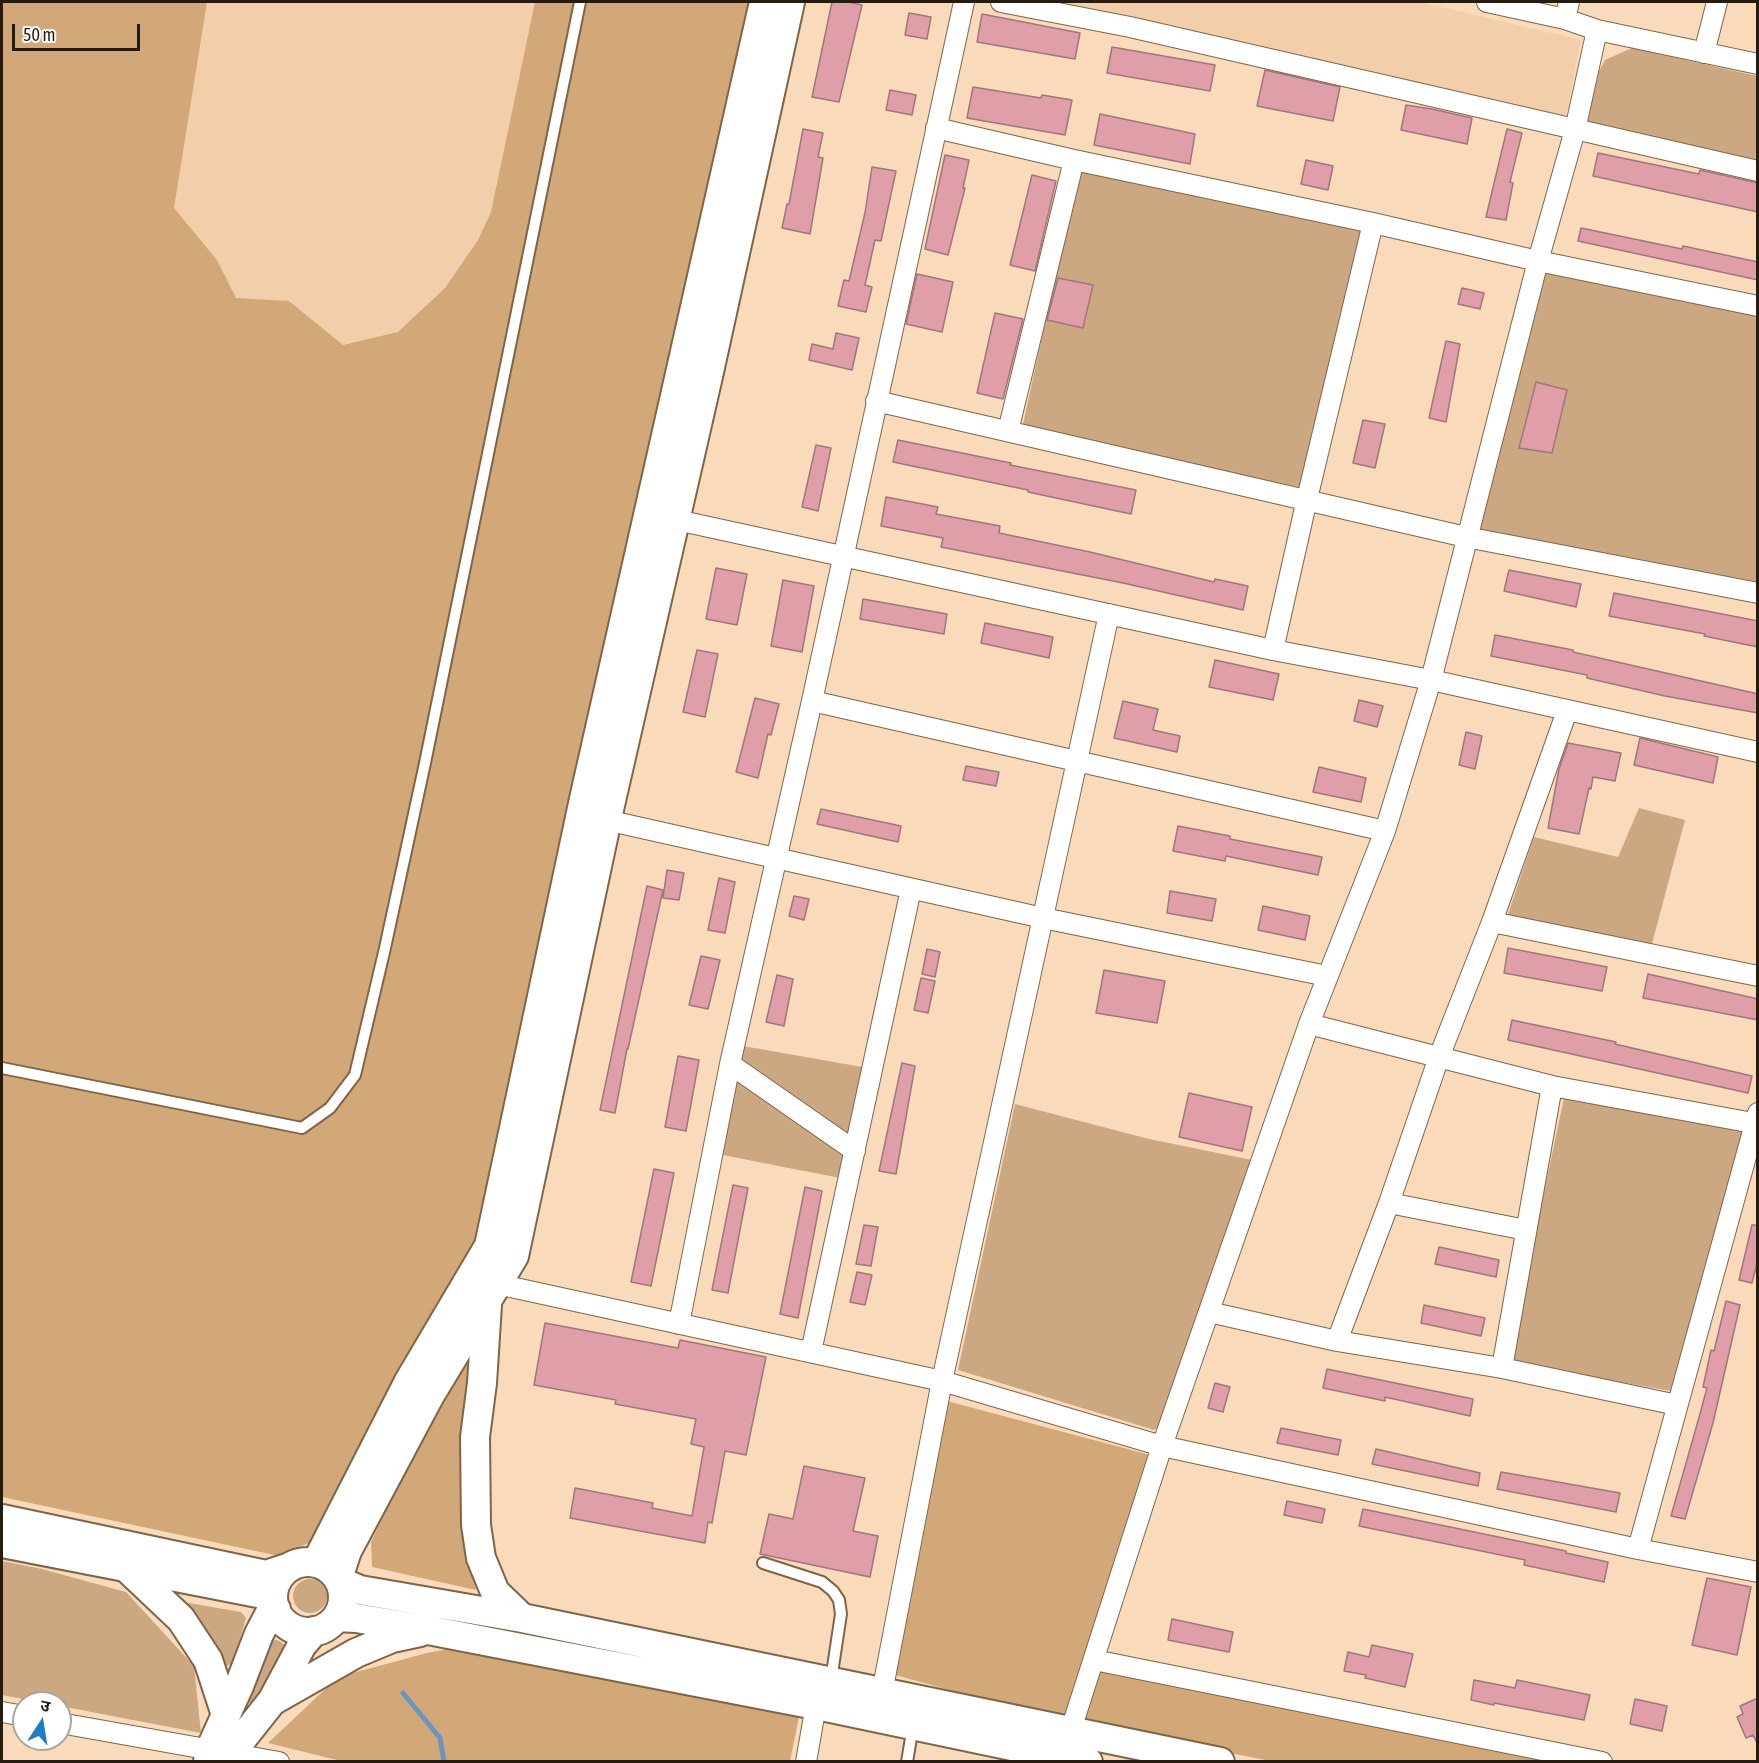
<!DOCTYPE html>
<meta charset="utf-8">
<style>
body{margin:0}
#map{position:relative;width:1759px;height:1763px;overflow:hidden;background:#f9dbbb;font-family:"Asap Condensed","Noto Sans Devanagari",sans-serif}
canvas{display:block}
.frame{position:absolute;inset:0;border:3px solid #251b0f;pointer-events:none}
.north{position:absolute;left:12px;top:1691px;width:60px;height:60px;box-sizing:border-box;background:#fff;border:2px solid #a8a49f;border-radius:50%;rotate:12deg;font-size:16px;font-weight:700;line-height:24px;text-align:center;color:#251b0f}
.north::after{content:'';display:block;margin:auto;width:21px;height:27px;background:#1e7cc8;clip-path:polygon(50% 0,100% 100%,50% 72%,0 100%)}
.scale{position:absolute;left:12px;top:24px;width:128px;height:27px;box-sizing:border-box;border:3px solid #251b0f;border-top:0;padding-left:8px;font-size:18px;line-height:21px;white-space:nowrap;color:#251b0f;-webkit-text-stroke:4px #fff;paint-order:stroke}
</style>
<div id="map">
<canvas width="1759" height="1763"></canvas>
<div class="frame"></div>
<div class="north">उ</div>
<div class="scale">50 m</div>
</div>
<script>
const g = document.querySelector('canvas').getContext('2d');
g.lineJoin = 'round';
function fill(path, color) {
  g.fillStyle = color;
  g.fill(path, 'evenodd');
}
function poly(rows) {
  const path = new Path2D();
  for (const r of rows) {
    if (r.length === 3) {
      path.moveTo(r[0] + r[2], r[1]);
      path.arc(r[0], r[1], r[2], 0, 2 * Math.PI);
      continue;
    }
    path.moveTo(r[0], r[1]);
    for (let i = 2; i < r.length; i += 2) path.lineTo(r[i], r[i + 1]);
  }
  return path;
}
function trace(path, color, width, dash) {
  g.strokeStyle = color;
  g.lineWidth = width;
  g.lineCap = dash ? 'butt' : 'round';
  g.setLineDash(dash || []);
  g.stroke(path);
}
const built = poly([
 [2,2,573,2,346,1112],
 [981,2,1420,2,1581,40,1566,117]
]);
const green = poly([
 [1632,48,1757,76,1757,166,1583,129,1589,90,1605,60],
 [1079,167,1367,227,1299,487,1022,429],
 [1545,272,1757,311,1757,585,1477,529],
 [1639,808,1685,820,1650,951,1505,923,1534,837,1618,857],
 [743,1046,868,1068,845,1179,723,1155],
 [1564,1098,1747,1130,1671,1391,1508,1362],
 [1015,1104,1149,1139,1257,1161,1167,1421,1154,1430,958,1370],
 [2,1561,42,1569,126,1592,194,1666,201,1733,60,1706,60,1703,44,1703,2,1695],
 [310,1596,17],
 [189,1603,241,1612,246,1618,233,1663,227,1666,221,1664,182,1604],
 [277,1640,284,1644,283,1655,256,1702,250,1704,248,1700,267,1641]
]);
const forest = poly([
 [2,2,207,2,174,208,217,260,236,298,289,301,343,345,398,332,445,288,478,240,491,212,535,2,753,2,482,1236,309,1543,279,1556,2,1497],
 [461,1364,473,1367,465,1456,476,1590,372,1567,371,1542,403,1474],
 [947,1401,1150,1455,1066,1722,895,1675],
 [460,1647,800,1712,790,1761,345,1762,268,1743,338,1677,427,1653],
 [1102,1665,1590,1761,1271,1761,1081,1724]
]);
const stream = poly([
 [403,1693,440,1738,444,1762]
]);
const building = poly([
 [832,2,849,2,862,5,839,102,812,97,832,2],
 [909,13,931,17,927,39,905,35,909,13],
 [982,14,1080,33,1075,59,977,42,982,14],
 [1112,47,1215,65,1210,91,1107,73,1112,47],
 [1265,70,1340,87,1333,121,1257,106,1265,70],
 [973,87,1041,98,1042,95,1072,100,1065,135,967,118,973,87],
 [890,90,916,95,912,115,886,110,890,90],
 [1406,105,1432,109,1472,118,1467,144,1401,130,1406,105],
 [1100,114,1195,134,1190,164,1094,145,1100,114],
 [803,129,823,133,818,157,823,158,810,234,782,228,787,204,789,204,803,129],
 [1507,129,1522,133,1510,182,1513,183,1506,220,1486,217,1507,129],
 [1598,153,1699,174,1700,170,1758,183,1758,212,1593,176,1598,153],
 [945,155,969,160,963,188,965,188,948,255,925,249,945,155],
 [1306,160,1333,166,1328,190,1301,184,1306,160],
 [872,167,896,171,881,241,875,240,865,285,872,287,866,312,838,306,844,280,849,281,865,213,872,167],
 [1032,175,1056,181,1035,271,1010,265,1032,175],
 [1581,228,1682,249,1683,246,1758,262,1758,280,1578,241,1581,228],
 [917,274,953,282,942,332,906,324,917,274],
 [1058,278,1093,285,1083,328,1047,320,1058,278],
 [1462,288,1484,293,1480,309,1458,304,1462,288],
 [995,313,1023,319,1003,399,977,393,995,313],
 [836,333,859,338,852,370,809,360,812,344,833,349,836,333],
 [1446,341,1460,344,1446,422,1429,418,1446,341],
 [1536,382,1567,390,1552,453,1519,448,1536,382],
 [1363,420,1385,424,1375,468,1353,463,1363,420],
 [898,440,1011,463,1010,465,1136,490,1131,514,1028,492,1028,490,893,462,898,440],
 [816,445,831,448,818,511,802,507,816,445],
 [886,497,938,507,936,514,1000,526,999,533,1090,552,1214,582,1215,579,1248,586,1243,610,1123,583,941,547,943,538,881,526,886,497],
 [716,568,747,574,737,625,706,619,716,568],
 [1509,570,1581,584,1576,607,1504,591,1509,570],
 [783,580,814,586,802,652,771,646,783,580],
 [1614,593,1758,621,1758,647,1704,636,1705,634,1609,616,1614,593],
 [863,599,947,614,944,634,860,619,863,599],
 [985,623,1053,637,1049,658,981,643,985,623],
 [1495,635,1573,650,1573,652,1754,693,1758,694,1758,713,1665,696,1587,678,1587,675,1491,656,1495,635],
 [697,650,718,654,705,717,683,712,697,650],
 [1215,660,1279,674,1273,700,1209,687,1215,660],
 [755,698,779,704,771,735,768,734,758,778,736,772,755,698],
 [1359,700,1383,706,1377,727,1354,721,1359,700],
 [1123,701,1158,709,1153,730,1180,736,1177,752,1114,738,1123,701],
 [1466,732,1482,736,1475,769,1459,765,1466,732],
 [1640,738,1718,757,1713,783,1634,765,1640,738],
 [1568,743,1621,753,1615,781,1593,777,1591,789,1589,788,1579,834,1548,828,1559,769,1568,743],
 [966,766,999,772,996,786,963,780,966,766],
 [1319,767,1366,778,1361,802,1313,792,1319,767],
 [821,809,901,826,898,842,817,824,821,809],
 [1178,826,1230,836,1230,839,1322,857,1318,875,1226,856,1225,861,1173,851,1178,826],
 [667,870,684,873,679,900,663,898,667,870],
 [719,878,735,882,725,933,708,930,719,878],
 [647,886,663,890,628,1049,627,1049,615,1113,600,1110,647,886],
 [1170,891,1216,899,1212,921,1167,913,1170,891],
 [794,896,809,899,804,920,789,916,794,896],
 [1263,906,1310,916,1305,940,1258,930,1263,906],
 [1508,948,1607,967,1602,991,1504,973,1508,948],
 [927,949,940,952,935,977,922,974,927,949],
 [701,956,720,960,708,1009,689,1005,701,956],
 [1104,970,1165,981,1157,1023,1096,1013,1104,970],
 [1648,974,1758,999,1758,1020,1643,998,1648,974],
 [777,975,793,979,784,1026,766,1022,777,975],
 [921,978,935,981,928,1013,914,1010,921,978],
 [1512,1020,1616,1042,1615,1044,1752,1076,1748,1093,1508,1040,1512,1020],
 [678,1056,699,1060,686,1131,665,1127,678,1056],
 [902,1063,915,1066,896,1174,879,1171,902,1063],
 [1189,1093,1252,1107,1242,1151,1179,1137,1189,1093],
 [654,1169,674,1173,651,1286,631,1282,654,1169],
 [733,1185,748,1188,728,1293,712,1290,733,1185],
 [805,1187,822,1191,798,1318,780,1314,805,1187],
 [864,1225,878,1227,871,1266,856,1264,864,1225],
 [1752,1225,1758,1225,1758,1259,1752,1283,1739,1280,1752,1225],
 [1439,1247,1499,1260,1496,1277,1435,1264,1439,1247],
 [857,1272,872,1275,865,1305,850,1302,857,1272],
 [1726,1301,1740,1305,1713,1423,1685,1519,1671,1516,1698,1421,1707,1388,1703,1387,1711,1350,1714,1351,1726,1301],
 [1424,1305,1485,1318,1481,1336,1421,1323,1424,1305],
 [545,1323,678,1348,680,1340,766,1357,746,1455,725,1451,712,1523,708,1522,705,1543,570,1518,575,1488,653,1503,652,1508,692,1516,704,1447,691,1444,696,1419,615,1404,616,1400,534,1385,545,1323],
 [1327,1369,1473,1399,1470,1416,1385,1397,1385,1401,1323,1388,1327,1369],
 [1215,1383,1230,1387,1223,1412,1208,1408,1215,1383],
 [1281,1428,1341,1440,1338,1455,1277,1443,1281,1428],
 [1376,1449,1480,1473,1478,1486,1372,1464,1376,1449],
 [804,1466,865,1478,853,1531,878,1536,870,1577,760,1554,769,1514,793,1519,804,1466],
 [1501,1472,1620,1493,1616,1512,1497,1489,1501,1472],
 [1287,1501,1325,1509,1322,1523,1284,1515,1287,1501],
 [1363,1509,1566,1551,1566,1553,1608,1562,1604,1582,1524,1565,1525,1560,1359,1526,1363,1509],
 [1707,1578,1751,1587,1737,1655,1692,1645,1707,1578],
 [1172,1619,1233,1632,1229,1652,1168,1640,1172,1619],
 [1372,1645,1413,1654,1405,1687,1365,1678,1366,1675,1344,1671,1348,1652,1369,1657,1372,1645],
 [1474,1680,1515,1688,1517,1680,1590,1695,1584,1720,1494,1703,1494,1705,1471,1700,1474,1680],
 [1758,1698,1758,1745,1753,1735,1746,1738,1737,1717,1743,1714,1740,1706,1758,1698],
 [1635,1699,1667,1706,1662,1731,1630,1724,1635,1699]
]);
const lane = poly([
 [2,1068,302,1128,330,1108,355,1075,385,948,425,763,580,2],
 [763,1563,822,1582,833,1591,839,1600,841,1614,831,1680],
 [907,1762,913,1726]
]);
const street = poly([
 [1001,2,1130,27,1758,171],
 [1487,2,1565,19,1597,30,1758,64],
 [1565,19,1569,2],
 [1704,53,1717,2],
 [936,128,1074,160,1373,223,1538,261,1758,306],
 [876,401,1466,537,1758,593],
 [1008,431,1074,160],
 [663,517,1273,650,1431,680,1758,752],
 [1273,650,1307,499,1373,223],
 [812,701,1385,831],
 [606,820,1043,918,1327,976],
 [1492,922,1758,976],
 [1309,1024,1552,1086],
 [730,1064,855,1151],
 [1389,1203,1526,1230],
 [486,1279,497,1284,942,1381,1162,1446,1638,1549,1758,1572],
 [1209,1312,1337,1341,1502,1368,1677,1405],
 [679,1324,730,1064,812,701,964,2],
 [1337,1341,1389,1203,1439,1057,1492,922,1567,711],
 [811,1352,911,889],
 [1502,1368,1552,1086,1753,1123],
 [1638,1549,1758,1113],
 [1094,1660,1602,1762],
 [880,1703,942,1381,1109,614],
 [2,1712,24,1716],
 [60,1723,279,1762],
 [1067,1742,1162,1446,1309,1024,1385,831,1431,680,1538,261,1575,130,1597,30],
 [806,1762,816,1705]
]);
const secondary = poly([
 [487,1305,482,1383,475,1437,476,1525,481,1558,495,1592,522,1618],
 [2,1519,266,1575,290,1567],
 [2,1543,273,1596],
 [308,1597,35],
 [316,1563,408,1383,489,1246,584,799,764,2],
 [127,1568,181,1619,208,1660,226,1715],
 [338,1578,347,1551,430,1395,514,1256,610,805,709,372,790,2],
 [339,1581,360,1590,522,1618,1220,1762],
 [337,1617,356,1618,428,1630,826,1707,1088,1762],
 [272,1701,356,1653,392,1638,420,1632],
 [208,1762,210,1750,239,1686,259,1634,270,1613,276,1609],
 [229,1762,230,1754,272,1701,302,1645,314,1631]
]);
fill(built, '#f2cfaa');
fill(green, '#cba882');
fill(forest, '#d3a879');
trace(stream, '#6995c0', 5);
fill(building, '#e09ea8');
trace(building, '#a0767c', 1.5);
trace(lane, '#7f6548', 14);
trace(street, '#7f6548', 22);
trace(secondary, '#7f6548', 32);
trace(lane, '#fff', 10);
trace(street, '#fff', 20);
trace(secondary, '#fff', 28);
</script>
